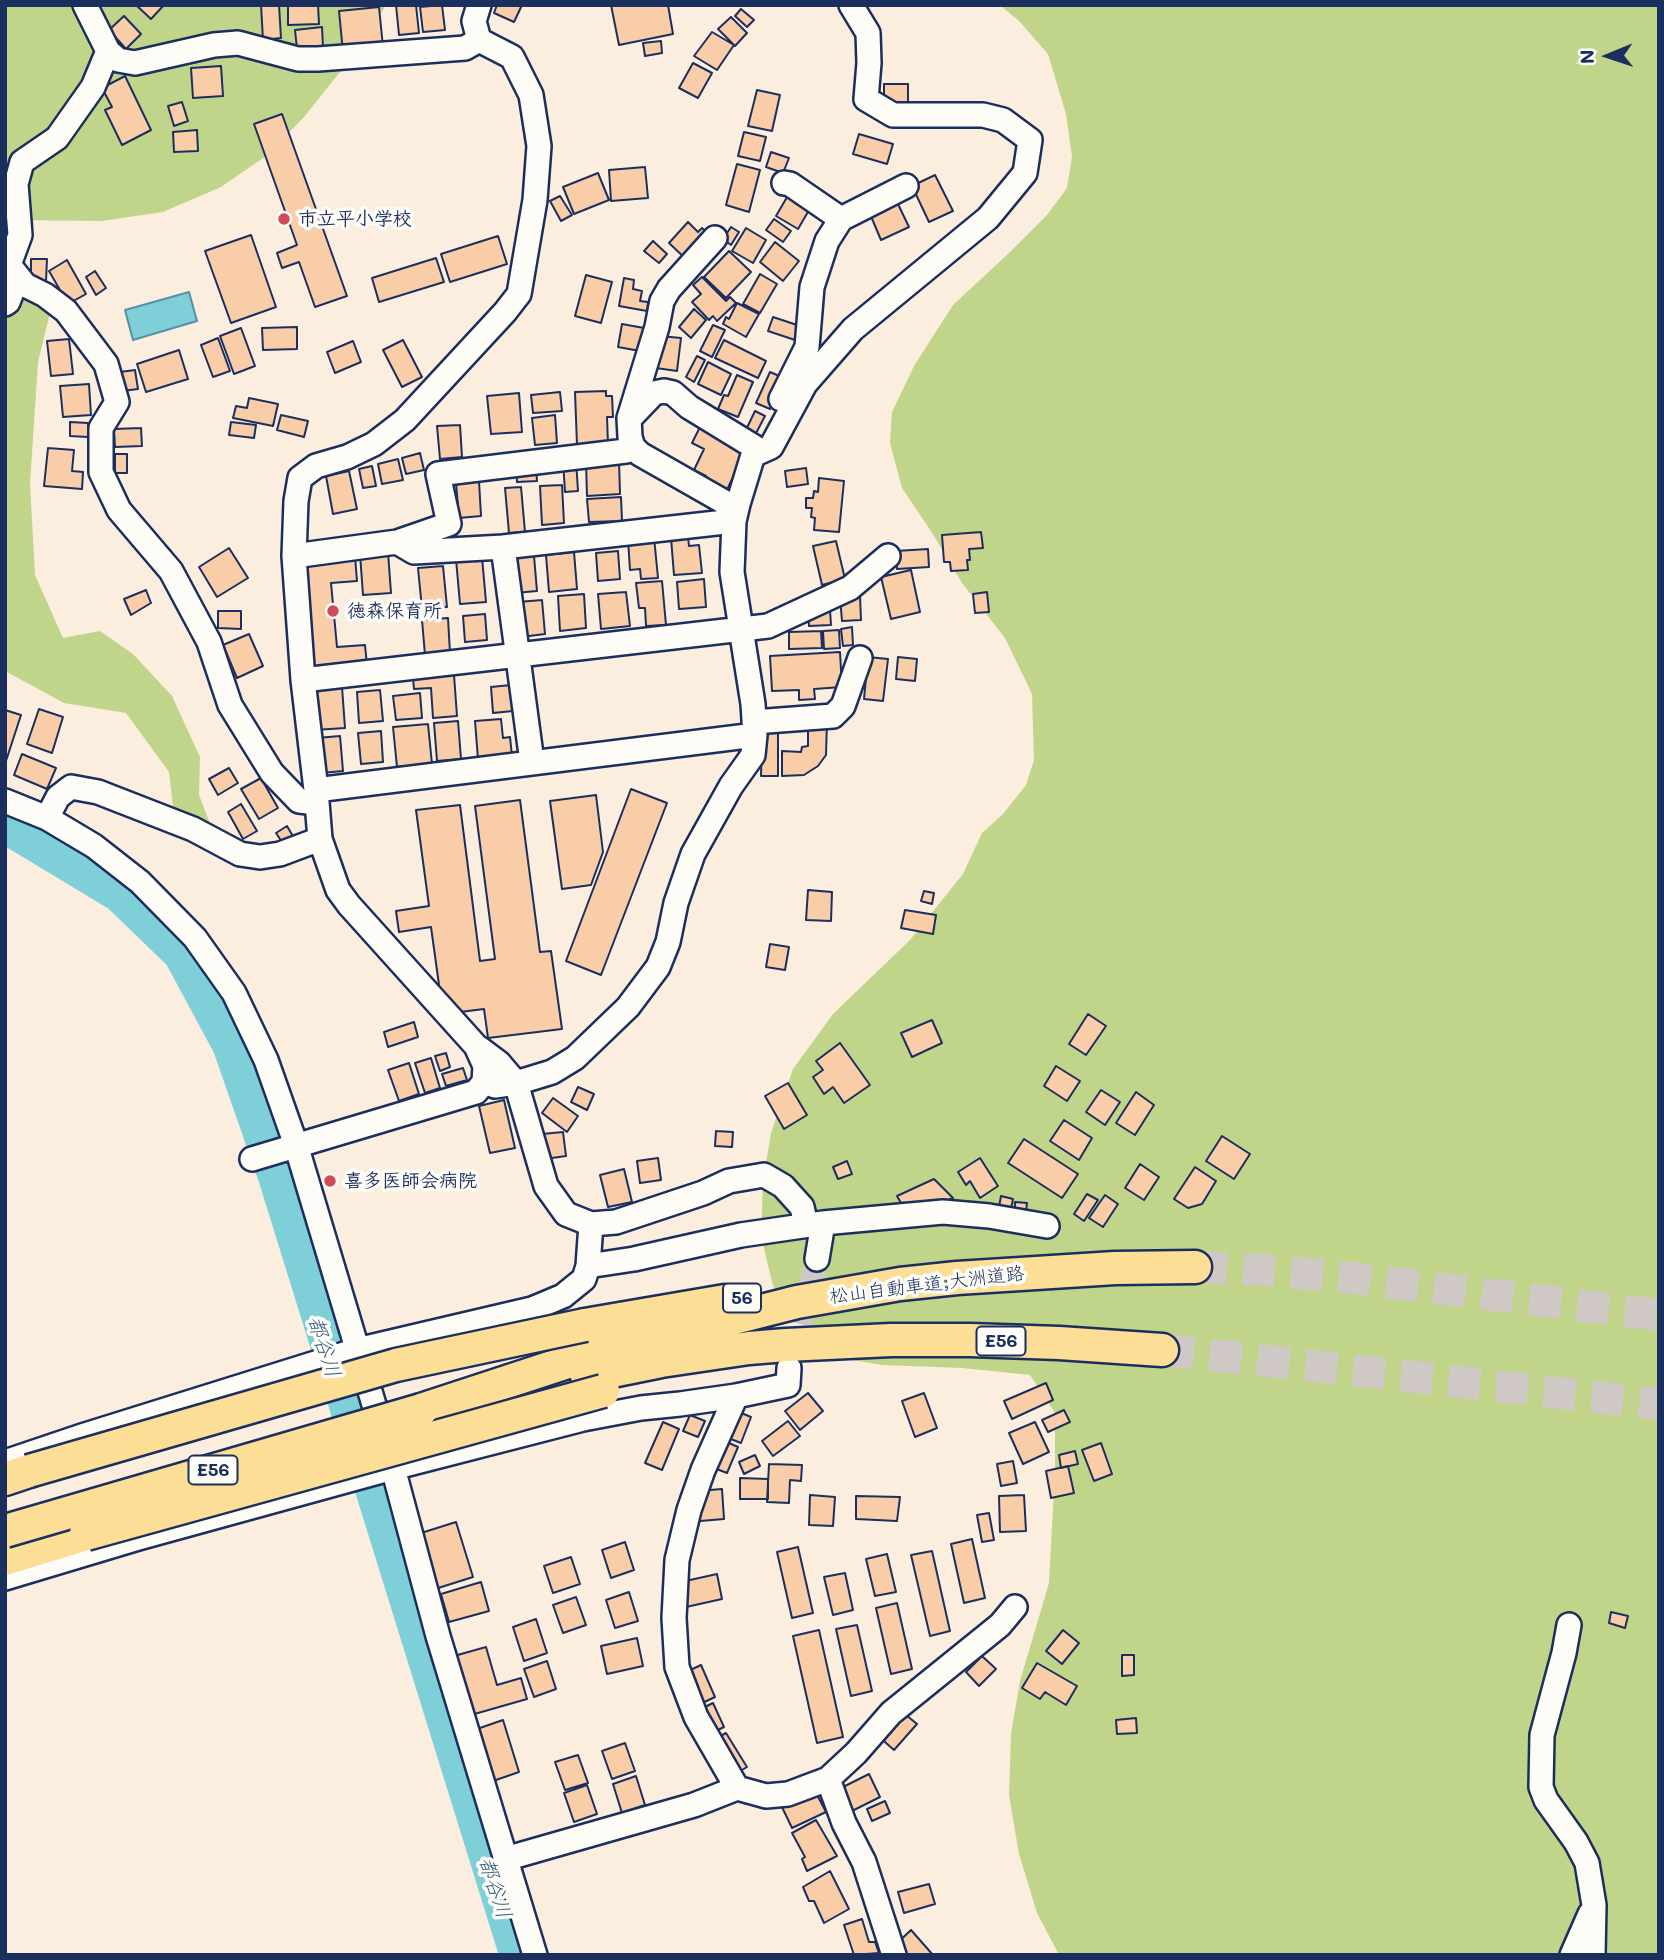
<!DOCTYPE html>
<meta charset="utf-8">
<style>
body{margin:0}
#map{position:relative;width:1664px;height:1960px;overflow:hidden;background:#fceedf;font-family:Mali,sans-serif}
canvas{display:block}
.frame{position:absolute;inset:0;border:7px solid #1b2f5e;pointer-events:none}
.north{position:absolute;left:1573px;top:21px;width:70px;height:70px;-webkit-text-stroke:5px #fdfcf7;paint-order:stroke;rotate:268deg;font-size:19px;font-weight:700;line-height:28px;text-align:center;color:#1b2f5e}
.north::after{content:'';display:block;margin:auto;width:24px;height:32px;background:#1b2f5e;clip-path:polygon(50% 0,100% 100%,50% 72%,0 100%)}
</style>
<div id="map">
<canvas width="1664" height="1960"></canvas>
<div class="frame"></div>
<div class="north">N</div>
</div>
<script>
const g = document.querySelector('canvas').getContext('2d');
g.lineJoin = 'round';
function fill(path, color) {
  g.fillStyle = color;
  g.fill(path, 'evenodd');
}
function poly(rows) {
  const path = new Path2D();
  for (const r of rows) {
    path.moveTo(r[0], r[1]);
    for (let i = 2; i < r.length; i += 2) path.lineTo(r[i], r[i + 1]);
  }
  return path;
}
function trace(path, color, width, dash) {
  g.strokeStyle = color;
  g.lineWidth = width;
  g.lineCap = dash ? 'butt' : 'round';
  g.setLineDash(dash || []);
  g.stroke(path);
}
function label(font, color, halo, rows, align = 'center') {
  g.font = font + ' Mali,"Klee One",sans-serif';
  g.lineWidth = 7;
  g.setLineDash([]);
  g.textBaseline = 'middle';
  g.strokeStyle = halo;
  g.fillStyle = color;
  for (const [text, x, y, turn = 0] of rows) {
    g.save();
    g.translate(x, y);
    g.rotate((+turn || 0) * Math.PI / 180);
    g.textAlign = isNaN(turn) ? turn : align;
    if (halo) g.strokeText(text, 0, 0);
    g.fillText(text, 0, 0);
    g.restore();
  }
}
const green = poly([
 [5,5,386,5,360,47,304,117,266,156,221,187,163,212,102,221,5,220],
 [1000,5,1659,5,1659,1955,1059,1955,1037,1913,1019,1854,1009,1795,1011,1734,1020,1681,1049,1583,1055,1469,1055,1413,1030,1375,962,1368,882,1365,846,1359,814,1332,773,1286,761,1236,763,1182,771,1133,793,1069,833,1014,910,940,963,874,982,833,1003,814,1026,785,1034,760,1032,694,1005,638,962,583,931,531,902,488,890,443,892,412,914,366,953,305,1009,253,1047,215,1067,188,1072,157,1066,114,1048,54,1019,21],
 [34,296,51,309,38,362,30,484,35,575,63,638,100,631,133,654,172,696,200,757,199,795,214,834,174,816,169,772,126,713,64,703,5,671,5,303]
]);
const water = poly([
 [189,292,197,321,133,340,125,310,189,292]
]);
const river = poly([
 [5,827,118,895,180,955,229,1046,275,1178,516,1955]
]);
const building = poly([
 [136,5,164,5,151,19,136,5],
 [261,5,279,5,281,38,263,40,261,5],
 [318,5,319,24,288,25,288,6,318,5],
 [396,5,416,5,419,33,399,35,396,5],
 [442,5,445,30,423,32,420,7,442,5],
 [497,5,522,5,514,22,494,13,497,5],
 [611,5,668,5,673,34,619,45,611,5],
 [379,7,383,47,343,52,339,11,379,7],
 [741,9,754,20,747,27,735,16,741,9],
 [124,16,141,34,126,49,109,30,124,16],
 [731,17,747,33,735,46,718,29,731,17],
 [322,27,323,47,297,49,295,30,322,27],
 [712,32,734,45,717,70,694,56,712,32],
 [661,41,662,53,645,56,643,43,661,41],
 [693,63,712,73,698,98,679,88,693,63],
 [221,66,223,96,193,98,191,68,221,66],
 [125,76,151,130,122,145,105,110,112,107,102,88,125,76],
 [884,84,908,84,908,107,884,106,884,84],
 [757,90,780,95,772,131,748,126,757,90],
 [182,102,188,121,174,126,168,106,182,102],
 [282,114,347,296,315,307,299,262,282,268,277,253,297,245,254,124,282,114],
 [197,130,198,151,174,152,173,132,197,130],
 [744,132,766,137,760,161,738,156,744,132],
 [859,134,893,144,887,164,853,154,859,134],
 [771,152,789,158,783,173,766,167,771,152],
 [737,164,760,170,749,212,726,205,737,164],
 [645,167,648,198,611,201,609,170,645,167],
 [598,173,609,200,574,214,563,187,598,173],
 [935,175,953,211,929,222,912,186,935,175],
 [790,192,812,205,798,229,776,216,790,192],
 [560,196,572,215,561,221,550,201,560,196],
 [897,202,909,227,881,240,870,214,897,202],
 [774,219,791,231,783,242,766,230,774,219],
 [688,222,698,232,702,228,711,237,688,261,669,243,688,222],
 [731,227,739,232,731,245,723,239,731,227],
 [746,228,766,240,753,263,732,251,746,228],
 [251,235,276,307,231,323,205,251,251,235],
 [498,236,507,264,450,282,441,254,498,236],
 [653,241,667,254,659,263,644,251,653,241],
 [775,242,799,261,783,281,760,262,775,242],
 [729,251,751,272,726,298,704,277,729,251],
 [436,258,444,282,379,302,372,278,436,258],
 [31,259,47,259,46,281,31,281,31,259],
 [67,260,86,294,68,304,49,271,67,260],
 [95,271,106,288,96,295,86,277,95,271],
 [760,274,777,284,760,313,743,304,760,274],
 [586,275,612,282,601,323,575,316,586,275],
 [702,277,726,301,730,297,736,303,717,321,713,316,709,320,692,302,701,294,693,285,702,277],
 [624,278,634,280,633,289,642,291,640,301,648,302,647,311,619,306,624,278],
 [737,303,759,314,746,337,723,324,726,317,729,319,737,303],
 [694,309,706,320,691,338,679,327,694,309],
 [773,317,800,326,795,340,768,331,773,317],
 [622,324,644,328,640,351,618,347,622,324],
 [713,325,725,330,712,357,700,351,713,325],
 [297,327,297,349,263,350,262,328,297,327],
 [241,328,255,366,234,374,220,336,241,328],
 [660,336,681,338,677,371,656,368,660,336],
 [218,338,230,371,213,377,201,345,218,338],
 [69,339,73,374,51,376,47,341,69,339],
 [403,340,422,377,402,387,383,350,403,340],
 [724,340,766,361,758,378,715,358,724,340],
 [353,341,361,362,335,373,327,352,353,341],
 [179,350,188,379,146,392,137,364,179,350],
 [697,356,705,360,694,382,686,377,697,356],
 [708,362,731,374,721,395,698,384,708,362],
 [135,370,138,389,122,391,120,372,135,370],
 [770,372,784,378,770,409,756,403,770,372],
 [737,375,753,382,738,417,718,409,724,395,728,396,737,375],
 [89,384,91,415,63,417,60,386,89,384],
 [606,391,606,396,612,396,613,417,607,417,608,444,577,445,575,392,606,391],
 [560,392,562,411,533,413,531,395,560,392],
 [519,393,522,432,491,434,487,396,519,393],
 [249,398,278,404,273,426,233,418,236,406,247,408,249,398],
 [755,411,765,416,753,439,744,434,755,411],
 [281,415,308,421,304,437,277,430,281,415],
 [555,415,557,443,535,445,532,418,555,415],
 [70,422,88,423,88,437,70,436,70,422],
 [231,422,256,425,254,438,229,435,231,422],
 [460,425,462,457,440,459,437,426,460,425],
 [701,425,747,447,726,492,703,481,706,476,694,470,704,449,692,443,701,425],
 [141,428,142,446,115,447,114,429,141,428],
 [48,448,74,450,72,471,83,472,82,489,44,486,48,448],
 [420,453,424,470,406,474,402,458,420,453],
 [115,454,127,454,127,473,115,473,115,454],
 [398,459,403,480,382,484,378,464,398,459],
 [576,460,578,491,565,492,563,461,576,460],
 [619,461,620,494,587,496,586,462,619,461],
 [372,466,376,486,363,488,359,469,372,466],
 [516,467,536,467,537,481,517,482,516,467],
 [806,468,808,484,787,487,785,471,806,468],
 [349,471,357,509,333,514,326,476,349,471],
 [819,478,844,481,839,532,814,530,815,518,811,517,812,508,806,508,806,498,813,498,814,491,818,492,819,478],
 [479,481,481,516,459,518,456,483,479,481],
 [562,485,564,523,542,525,540,486,562,485],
 [521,487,525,532,509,533,505,488,521,487],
 [621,497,622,521,589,522,587,499,621,497],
 [981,532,983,548,969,549,970,560,967,560,968,570,951,571,950,562,944,562,942,535,981,532],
 [654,537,658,578,641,579,640,569,630,570,628,539,654,537],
 [688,537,689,546,699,545,702,573,674,575,671,538,688,537],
 [836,541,845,579,822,585,813,546,836,541],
 [229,548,248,578,217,597,199,567,229,548],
 [928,549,929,567,897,569,896,551,928,549],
 [618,551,620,579,598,581,596,553,618,551],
 [388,552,391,593,363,595,360,554,388,552],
 [574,552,577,589,549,592,546,555,574,552],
 [355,556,357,581,331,583,337,647,365,645,367,665,311,670,302,560,355,556],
 [534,556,537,591,515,593,512,558,534,556],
 [482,557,486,602,460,604,456,559,482,557],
 [443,566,447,607,422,609,418,568,443,566],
 [911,570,920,612,891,619,881,577,911,570],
 [704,579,706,607,679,609,677,582,704,579],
 [662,581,666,625,646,626,645,608,639,608,636,583,662,581],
 [146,590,151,603,131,615,124,599,146,590],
 [626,592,630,626,601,629,598,594,626,592],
 [987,592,989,612,975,613,973,594,987,592],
 [584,594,586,628,560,631,558,596,584,594],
 [860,596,861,620,842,621,840,597,860,596],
 [542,600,545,634,521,637,518,602,542,600],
 [830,610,831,625,809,626,808,611,830,610],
 [218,611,241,611,241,629,218,628,218,611],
 [485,614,487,640,465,642,463,616,485,614],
 [448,618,450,653,425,655,422,620,448,618],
 [852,627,853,645,843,646,841,629,852,627],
 [839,630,840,648,824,649,823,631,839,630],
 [821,631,822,648,789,649,789,632,821,631],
 [249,634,263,666,237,678,223,645,249,634],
 [840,652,842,687,814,689,815,699,799,700,799,690,772,691,770,656,840,652],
 [868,657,888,659,883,701,864,699,868,657],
 [898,657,917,659,915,681,896,679,898,657],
 [454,675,457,716,433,718,431,688,414,689,413,678,454,675],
 [511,685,513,711,493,713,491,687,511,685],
 [342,687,345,728,315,730,312,690,342,687],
 [380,690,383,721,359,723,357,692,380,690],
 [420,693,422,718,396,720,393,696,420,693],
 [39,709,63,717,52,753,27,744,39,709],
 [5,710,21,715,5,764,5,710],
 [501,719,503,738,510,737,512,756,478,759,475,721,501,719],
 [808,720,827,721,826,755,818,766,804,775,782,776,782,751,801,752,802,747,808,746,808,720],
 [458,721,461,759,437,761,434,723,458,721],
 [428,724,432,764,397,767,393,727,428,724],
 [762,729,778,729,778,776,761,776,762,729],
 [381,731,383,762,361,764,358,733,381,731],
 [340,736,343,771,321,773,317,738,340,736],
 [22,754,56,768,47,789,14,775,22,754],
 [229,768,238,783,218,795,209,779,229,768],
 [261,778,278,808,259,819,241,789,261,778],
 [631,789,667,803,601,975,566,961,631,789],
 [596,795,603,852,591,885,562,889,550,801,596,795],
 [520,800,540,952,551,951,562,1029,488,1038,484,1009,460,1012,440,992,431,927,399,932,396,911,429,906,416,810,460,805,480,961,495,959,475,806,520,800],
 [241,804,257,831,243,839,228,812,241,804],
 [287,826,294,838,284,845,276,833,287,826],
 [808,890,832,892,831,921,806,920,808,890],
 [924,891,934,893,932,904,921,901,924,891],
 [905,910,936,915,933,934,901,928,905,910],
 [770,944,789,947,785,970,766,967,770,944],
 [1088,1014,1106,1026,1086,1055,1069,1044,1088,1014],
 [932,1020,942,1043,912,1057,901,1033,932,1020],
 [414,1022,418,1037,388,1047,384,1032,414,1022],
 [840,1043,870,1085,844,1103,833,1087,824,1094,813,1077,823,1070,816,1061,840,1043],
 [446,1053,450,1067,440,1071,435,1056,446,1053],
 [431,1058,440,1088,425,1093,415,1063,431,1058],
 [409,1063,419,1094,399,1101,388,1070,409,1063],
 [1056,1066,1080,1081,1067,1101,1044,1086,1056,1066],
 [463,1068,467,1080,446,1086,442,1074,463,1068],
 [788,1083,807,1115,784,1129,765,1096,788,1083],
 [578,1087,594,1094,587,1110,571,1102,578,1087],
 [1101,1090,1120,1102,1105,1125,1086,1112,1101,1090],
 [1136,1092,1154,1105,1135,1135,1116,1123,1136,1092],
 [553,1098,578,1116,567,1132,542,1113,553,1098],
 [504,1100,515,1148,490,1153,479,1106,504,1100],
 [1064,1120,1092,1138,1079,1160,1050,1141,1064,1120],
 [716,1131,733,1132,732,1147,715,1146,716,1131],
 [563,1132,566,1156,545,1159,542,1134,563,1132],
 [1222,1136,1250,1154,1234,1179,1206,1161,1222,1136],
 [1024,1139,1078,1174,1062,1198,1008,1163,1024,1139],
 [658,1158,661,1180,640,1183,637,1161,658,1158],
 [980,1158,998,1186,980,1198,970,1181,966,1185,958,1172,980,1158],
 [847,1161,852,1174,838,1179,833,1167,847,1161],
 [1140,1164,1159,1177,1144,1200,1125,1188,1140,1164],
 [1195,1167,1216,1181,1202,1204,1188,1208,1174,1199,1195,1167],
 [624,1169,632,1202,608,1207,600,1175,624,1169],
 [934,1179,953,1198,946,1201,901,1203,897,1196,934,1179],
 [1087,1194,1098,1200,1084,1221,1074,1214,1087,1194],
 [1105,1195,1118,1204,1103,1227,1089,1218,1105,1195],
 [1001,1196,1013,1199,1011,1209,999,1207,1001,1196],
 [1015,1202,1027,1203,1026,1211,1015,1211,1015,1202],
 [1046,1383,1053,1400,1012,1419,1004,1401,1046,1383],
 [808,1393,823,1411,800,1430,785,1411,808,1393],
 [924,1393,937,1428,915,1437,902,1401,924,1393],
 [734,1410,751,1417,741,1443,723,1436,734,1410],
 [1064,1410,1070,1422,1048,1432,1042,1420,1064,1410],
 [690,1415,705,1421,698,1437,683,1431,690,1415],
 [788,1421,800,1436,773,1456,762,1441,788,1421],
 [663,1422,679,1429,662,1470,645,1463,663,1422],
 [1035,1422,1049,1452,1023,1464,1009,1433,1035,1422],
 [720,1439,738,1447,727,1473,709,1466,720,1439],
 [1101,1443,1112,1474,1094,1481,1082,1450,1101,1443],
 [1075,1451,1078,1464,1061,1468,1059,1455,1075,1451],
 [755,1455,760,1466,744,1474,739,1462,755,1455],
 [1013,1461,1017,1483,1001,1486,997,1464,1013,1461],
 [769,1464,802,1465,801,1481,790,1480,789,1503,767,1502,769,1464],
 [1068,1466,1074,1493,1051,1498,1046,1471,1068,1466],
 [740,1478,768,1479,768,1499,740,1499,740,1478],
 [722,1489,724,1519,700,1521,698,1491,722,1489],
 [810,1495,835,1497,833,1526,809,1525,810,1495],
 [1024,1495,1026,1531,1000,1532,999,1496,1024,1495],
 [856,1496,900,1497,897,1521,856,1519,856,1496],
 [989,1513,994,1540,982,1542,977,1515,989,1513],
 [456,1522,473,1577,435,1589,418,1534,456,1522],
 [972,1539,985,1598,964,1603,951,1544,972,1539],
 [625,1542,634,1570,611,1578,602,1550,625,1542],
 [798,1547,813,1613,792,1618,777,1552,798,1547],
 [932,1551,950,1631,930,1636,911,1555,932,1551],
 [887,1554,896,1592,875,1596,866,1559,887,1554],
 [571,1557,580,1584,553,1593,544,1566,571,1557],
 [845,1573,853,1610,833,1615,824,1577,845,1573],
 [717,1574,722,1599,686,1607,681,1582,717,1574],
 [481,1582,489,1611,449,1622,441,1594,481,1582],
 [629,1592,638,1621,615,1628,606,1600,629,1592],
 [576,1597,586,1625,563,1633,553,1605,576,1597],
 [897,1603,912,1669,891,1674,876,1608,897,1603],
 [1611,1612,1628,1616,1625,1628,1609,1623,1611,1612],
 [536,1619,547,1653,524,1661,513,1627,536,1619],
 [857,1625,872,1691,851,1696,836,1629,857,1625],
 [819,1630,843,1737,817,1743,793,1636,819,1630],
 [1063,1630,1079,1643,1062,1664,1046,1651,1063,1630],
 [637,1638,643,1666,607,1674,601,1646,637,1638],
 [486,1647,497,1685,521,1678,527,1699,471,1715,454,1656,486,1647],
 [1122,1655,1134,1655,1134,1675,1122,1676,1122,1655],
 [982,1656,996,1669,979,1686,966,1672,982,1656],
 [547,1661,556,1689,534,1697,524,1669,547,1661],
 [1037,1663,1077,1686,1066,1705,1045,1692,1040,1699,1022,1688,1037,1663],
 [701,1665,715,1697,698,1705,684,1673,701,1665],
 [713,1703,724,1727,710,1734,699,1710,713,1703],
 [900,1710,917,1724,894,1750,878,1736,900,1710],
 [1136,1718,1137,1733,1117,1734,1116,1720,1136,1718],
 [503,1720,519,1772,493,1781,477,1729,503,1720],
 [726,1733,747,1767,737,1773,715,1739,726,1733],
 [625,1743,635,1771,612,1779,602,1751,625,1743],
 [578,1755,588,1783,565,1790,555,1762,578,1755],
 [869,1774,880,1797,852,1811,841,1788,869,1774],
 [636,1776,645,1805,622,1813,613,1784,636,1776],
 [587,1785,597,1814,574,1822,564,1793,587,1785],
 [814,1789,826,1812,792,1828,781,1805,814,1789],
 [885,1801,890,1813,872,1821,867,1809,885,1801],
 [816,1820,837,1856,807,1871,802,1859,805,1857,792,1833,816,1820],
 [830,1871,849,1909,824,1923,814,1901,809,1901,803,1887,830,1871],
 [929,1884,935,1904,904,1913,898,1892,929,1884],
 [862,1919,869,1942,875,1942,879,1953,854,1955,844,1925,862,1919],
 [911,1930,933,1955,902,1955,894,1946,911,1930]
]);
const minorTunnel = poly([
 [792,1357,817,1259]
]);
const highwayTunnel = poly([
 [1195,1267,1263,1270,1353,1278,1659,1315],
 [1162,1350,1353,1370,1659,1404]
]);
const minor = poly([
 [85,5,108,51,118,60,135,63,214,45,238,43,298,59,318,59,465,48,479,40],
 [784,183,790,184,841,219],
 [715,238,669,289,662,301,657,327,629,418,630,437,633,447,640,454,726,503,738,504],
 [9,265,25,285,45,295,66,311,106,364,117,402,101,428,101,472,119,510,171,571,209,642,230,705,272,773,299,801,317,803],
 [5,304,8,302,13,289,9,265,20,235,16,184,22,162,57,138,93,87,108,51],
 [781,399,807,347,812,287,827,241,841,219,906,186],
 [632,416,654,393,664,391,673,393,689,407,756,448],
 [397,542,414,552,503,547,734,521],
 [503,547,532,762],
 [294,556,397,542,449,524,438,474,626,451,633,447],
 [303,680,768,626,850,588,888,556],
 [754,722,833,716,843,706,860,658],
 [316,790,755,735],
 [5,801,47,818,94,846,140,882,195,938,234,993,266,1060,296,1145,393,1468,438,1636,535,1955],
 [47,818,58,797,71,787,98,792,193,829,240,854,260,857,280,854,320,839],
 [479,1048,499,1063,516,1083,546,1186,566,1214,591,1224,616,1222,703,1193,729,1181,764,1175,783,1186,802,1207,806,1225],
 [484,1082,495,1086,516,1083,552,1072,575,1058,628,1007,658,967,668,942,676,903,693,854,731,786,753,755,755,735,753,704,732,572,734,521,738,504,753,455,771,447,805,384,853,329,988,218,1025,173,1030,140,1003,120,983,115,893,115,866,99,869,63,868,33,851,5],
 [252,1159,476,1092,484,1082,485,1066,476,1046,349,905,338,890,320,839,316,790,303,680,294,556,296,501,300,478,316,466,347,457,374,444,405,420,505,312,519,294,535,200,539,146,531,95,512,57,479,40,474,21,479,5],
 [817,1259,823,1223],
 [588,1266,634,1259,741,1235,823,1223,943,1212,989,1216,1047,1226],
 [5,1462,85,1435,357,1350,532,1309,563,1296,584,1279,588,1266,591,1224],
 [5,1578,135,1539,393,1468,583,1419,641,1408,680,1404,736,1396],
 [1569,1625,1564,1653,1542,1735,1541,1787,1546,1800,1576,1842,1587,1863,1594,1905,1593,1955],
 [828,1779,844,1823,864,1862,894,1955],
 [737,1788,696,1717,677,1667,674,1618,677,1560,689,1510,703,1470,736,1396,788,1385,789,1368],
 [505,1859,694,1805,737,1788,766,1796,788,1794,828,1779,856,1753,891,1713,1000,1625,1015,1607],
 [1572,1955,1590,1914]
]);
const highway = poly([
 [585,1325,725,1301],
 [587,1376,661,1361,749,1348,786,1345,891,1340,970,1340,1059,1343,1162,1350],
 [421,1410,592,1354,797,1302,900,1284,957,1278,1115,1268,1195,1267],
 [5,1479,29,1471],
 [5,1559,86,1534]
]);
const highwayBridge = poly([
 [29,1471,396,1365,585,1325],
 [5,1531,421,1410],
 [86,1534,603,1391]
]);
const markers = [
 [284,219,7,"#d1495b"],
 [333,611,7,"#d1495b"],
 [330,1181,7,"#d1495b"]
];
const shields = [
 [742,1298,38],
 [1001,1341,49],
 [213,1470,49]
];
const shieldNames = [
 ["56",742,1298],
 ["E56",1001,1341],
 ["E56",213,1470]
];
const poiNames = [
 ["市立平小学校",298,219],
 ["徳森保育所",347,611],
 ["喜多医師会病院",344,1181]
];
const streetNames = [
 ["松山自動車道;大洲道路",927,1285,-7]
];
const waterNames = [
 ["都谷川",324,1347,72],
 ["都谷川",495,1888,72]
];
fill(green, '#c0d58a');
fill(water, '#7ecfd8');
trace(water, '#568fa7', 2);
trace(river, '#7ecfd8', 33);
fill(building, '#f9cda8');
trace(building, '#1b2f5e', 2);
trace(minorTunnel, '#cfc8c5', 23, [23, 11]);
trace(highwayTunnel, '#cfc8c5', 32, [32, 16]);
trace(minor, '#1b2f5e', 28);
trace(highway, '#1b2f5e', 37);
trace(minor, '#fdfcf7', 23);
trace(highway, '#fcde96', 32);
trace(highwayBridge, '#1b2f5e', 37, []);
trace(highwayBridge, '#fcde96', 32);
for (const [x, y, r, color] of markers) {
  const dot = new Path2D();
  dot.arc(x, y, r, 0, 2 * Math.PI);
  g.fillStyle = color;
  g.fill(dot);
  trace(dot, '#fdfcf7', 2.5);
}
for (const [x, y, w] of shields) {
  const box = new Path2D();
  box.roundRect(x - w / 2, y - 14.5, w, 29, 5);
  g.fillStyle = '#fdfcf7';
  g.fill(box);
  trace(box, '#1b2f5e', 2);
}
label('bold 18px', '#1b2f5e', null, shieldNames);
label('bold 19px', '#1b2f5e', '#fdfcf7', poiNames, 'left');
label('19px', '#1b2f5e', '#fdfcf7', streetNames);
label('italic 21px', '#395f83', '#fdfcf7', waterNames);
</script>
